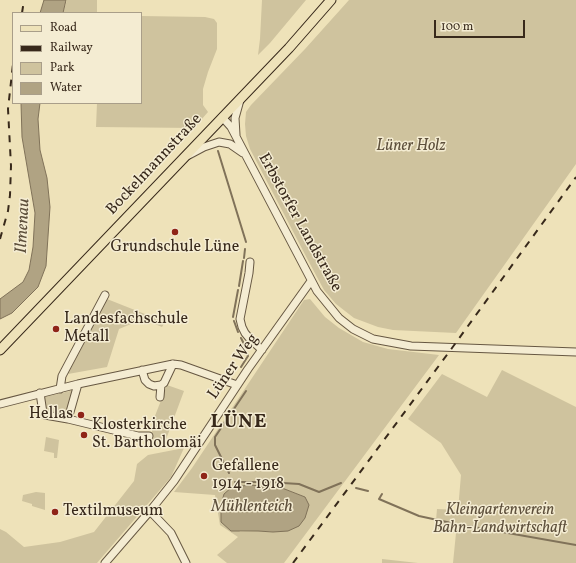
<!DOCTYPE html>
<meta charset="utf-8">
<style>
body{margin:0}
#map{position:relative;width:576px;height:563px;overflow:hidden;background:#eee2b9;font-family:Vollkorn,serif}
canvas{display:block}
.legend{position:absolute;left:12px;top:12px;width:130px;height:92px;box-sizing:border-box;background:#f4ecd2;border:1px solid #a99e89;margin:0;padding:5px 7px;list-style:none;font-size:12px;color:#38291b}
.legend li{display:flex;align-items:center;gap:8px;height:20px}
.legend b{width:20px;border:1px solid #a99e89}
.scale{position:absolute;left:434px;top:20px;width:91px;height:18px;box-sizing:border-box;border:2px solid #38291b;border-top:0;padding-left:5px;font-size:12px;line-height:14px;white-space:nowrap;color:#38291b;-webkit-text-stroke:3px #f4ecd2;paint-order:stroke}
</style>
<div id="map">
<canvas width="576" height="563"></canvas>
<ul class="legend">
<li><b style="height:5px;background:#eee2b9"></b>Road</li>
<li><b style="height:5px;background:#38291b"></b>Railway</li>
<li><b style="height:11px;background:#cfc39e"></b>Park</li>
<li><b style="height:11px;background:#b0a383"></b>Water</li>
</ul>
<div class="scale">100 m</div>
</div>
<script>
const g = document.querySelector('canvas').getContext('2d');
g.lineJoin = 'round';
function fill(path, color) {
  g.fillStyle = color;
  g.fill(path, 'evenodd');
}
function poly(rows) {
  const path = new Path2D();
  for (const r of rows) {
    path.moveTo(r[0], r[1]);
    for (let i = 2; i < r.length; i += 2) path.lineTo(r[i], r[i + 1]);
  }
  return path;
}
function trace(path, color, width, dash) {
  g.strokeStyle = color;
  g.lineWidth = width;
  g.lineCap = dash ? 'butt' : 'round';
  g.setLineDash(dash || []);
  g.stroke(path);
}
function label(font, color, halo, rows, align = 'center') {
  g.font = font + ' Vollkorn,serif';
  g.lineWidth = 3;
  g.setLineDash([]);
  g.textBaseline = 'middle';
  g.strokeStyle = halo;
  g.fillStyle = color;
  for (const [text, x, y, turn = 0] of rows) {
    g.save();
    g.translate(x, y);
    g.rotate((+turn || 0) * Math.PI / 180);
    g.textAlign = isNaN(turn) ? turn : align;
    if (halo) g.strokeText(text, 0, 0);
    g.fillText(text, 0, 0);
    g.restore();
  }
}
const green = poly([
 [67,0,97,0,97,13,63,13],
 [262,0,306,0,270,43,258,55,260,39],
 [349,0,576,0,576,164,456,333,393,330,378,327,354,318,336,304,324,290,310,264,250,149,246,136,245,124,246,112,251,105,305,49],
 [141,16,205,17,214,19,217,23,217,49,208,72,203,89,203,105,208,112,194,128,96,127,97,103,141,103],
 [107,299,165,322,162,327,143,319,119,329,107,367,68,374],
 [310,299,325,317,339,328,363,342,388,349,439,355,284,563,227,563,217,555,238,537,220,525,215,495,174,492,192,468,304,300],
 [232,487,282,488,305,497,273,532,258,531,240,532,221,505,224,494],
 [502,370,576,407,576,563,453,563,456,533,435,532,437,509,458,510,461,475,441,443,408,419,442,374,487,397],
 [167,385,184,391,165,442,151,440,153,421],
 [74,390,65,416,46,414,44,403,45,397],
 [46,437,59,440,57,458,54,458,54,453,44,451],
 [184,448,171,477,97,563,0,563,0,529,6,532,24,547,60,542,94,532,134,481,137,464,148,455],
 [36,492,45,493,45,510,32,506,32,504,22,501,23,495],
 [382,559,418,563,382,563]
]);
const water = poly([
 [44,0,66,0,63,13,40,13,44,0],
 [21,103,40,103,38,119,40,150,47,178,50,207,46,266,38,287,12,313,0,319,0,299,23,282,29,270,33,247,35,213,22,137,21,103],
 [252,485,270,488,282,488,305,497,309,505,305,518,299,526,288,531,273,532,258,531,231,531,221,522,221,505,224,494,232,487,252,485]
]);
const stream = poly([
 [218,151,246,242],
 [244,258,245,249],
 [239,286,243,261],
 [233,317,238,290],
 [234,321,238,332],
 [241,338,244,344],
 [241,367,248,356,246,351],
 [229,473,215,445,215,437,246,391],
 [235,482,267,482,299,484,319,492,341,483],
 [356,488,368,491],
 [382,494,379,499,419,516,456,524],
 [468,526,576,545]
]);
const minor = poly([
 [222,117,231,127,317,291,339,318,353,329,373,339,411,346,576,352],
 [236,135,235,118,240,100],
 [189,155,204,147,219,142,230,144,243,153],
 [250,262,249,273,240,319,242,327,245,333,250,339,262,350],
 [142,370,145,380,149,384,154,386,161,385,164,383,173,364],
 [60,389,62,376,105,295],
 [40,393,43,413,45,415,68,419,138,436,149,436],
 [160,397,161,385],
 [0,404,78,384,173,364,181,365,237,385],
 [68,419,78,384],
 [150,511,171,533,186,563],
 [105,563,150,511,174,481,248,369,311,281]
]);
const major = poly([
 [0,350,289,48,331,0]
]);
const rail = poly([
 [22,13,24,0],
 [0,239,8,211,10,195,11,166,8,109,13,64],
 [293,563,452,348,576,177]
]);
const markers = [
 [175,232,4,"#8f2418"],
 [56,329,4,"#8f2418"],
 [81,415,4,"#8f2418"],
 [84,435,4,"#8f2418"],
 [204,476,4,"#8f2418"],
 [55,512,4,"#8f2418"]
];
const parkNames = [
 ["Lüner Holz",411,147],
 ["Kleingartenverein",500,511],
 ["Bahn-Landwirtschaft",500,529]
];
const streetNames = [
 ["Bockelmannstraße",155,165,-47],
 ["Erbstorfer Landstraße",299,223,61],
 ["Lüner Weg",234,367,-55]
];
const poiNames = [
 ["Grundschule Lüne",175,248,"center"],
 ["Landesfachschule",64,320],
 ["Metall",64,338],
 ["Hellas",73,415,"right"],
 ["Klosterkirche",92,426],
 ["St. Bartholomäi",92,444],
 ["Gefallene",212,467],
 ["1914 - 1918",212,485],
 ["Textilmuseum",63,512]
];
const waterNames = [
 ["Ilmenau",24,226,-87],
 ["Mühlenteich",252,508]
];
const districtNames = [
 ["LÜNE",239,423]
];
fill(green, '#cfc39e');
fill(water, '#b0a383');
trace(water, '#807259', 1);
trace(stream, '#807259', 2);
trace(minor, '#665742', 9);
trace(major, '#38291b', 11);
trace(minor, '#f4ecd2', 7);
trace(major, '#eee2b9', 9);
trace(rail, '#38291b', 2, [7, 7]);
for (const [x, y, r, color] of markers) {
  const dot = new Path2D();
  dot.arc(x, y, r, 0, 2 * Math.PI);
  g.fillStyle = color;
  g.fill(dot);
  trace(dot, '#f4ecd2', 1.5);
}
label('italic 16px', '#5e503c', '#f4ecd2', parkNames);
label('16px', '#38291b', '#f4ecd2', streetNames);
label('16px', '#38291b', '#f4ecd2', poiNames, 'left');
label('italic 17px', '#5c4e3a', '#f4ecd2', waterNames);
g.letterSpacing = '1px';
label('bold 20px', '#38291b', '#f4ecd2', districtNames);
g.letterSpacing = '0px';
</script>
